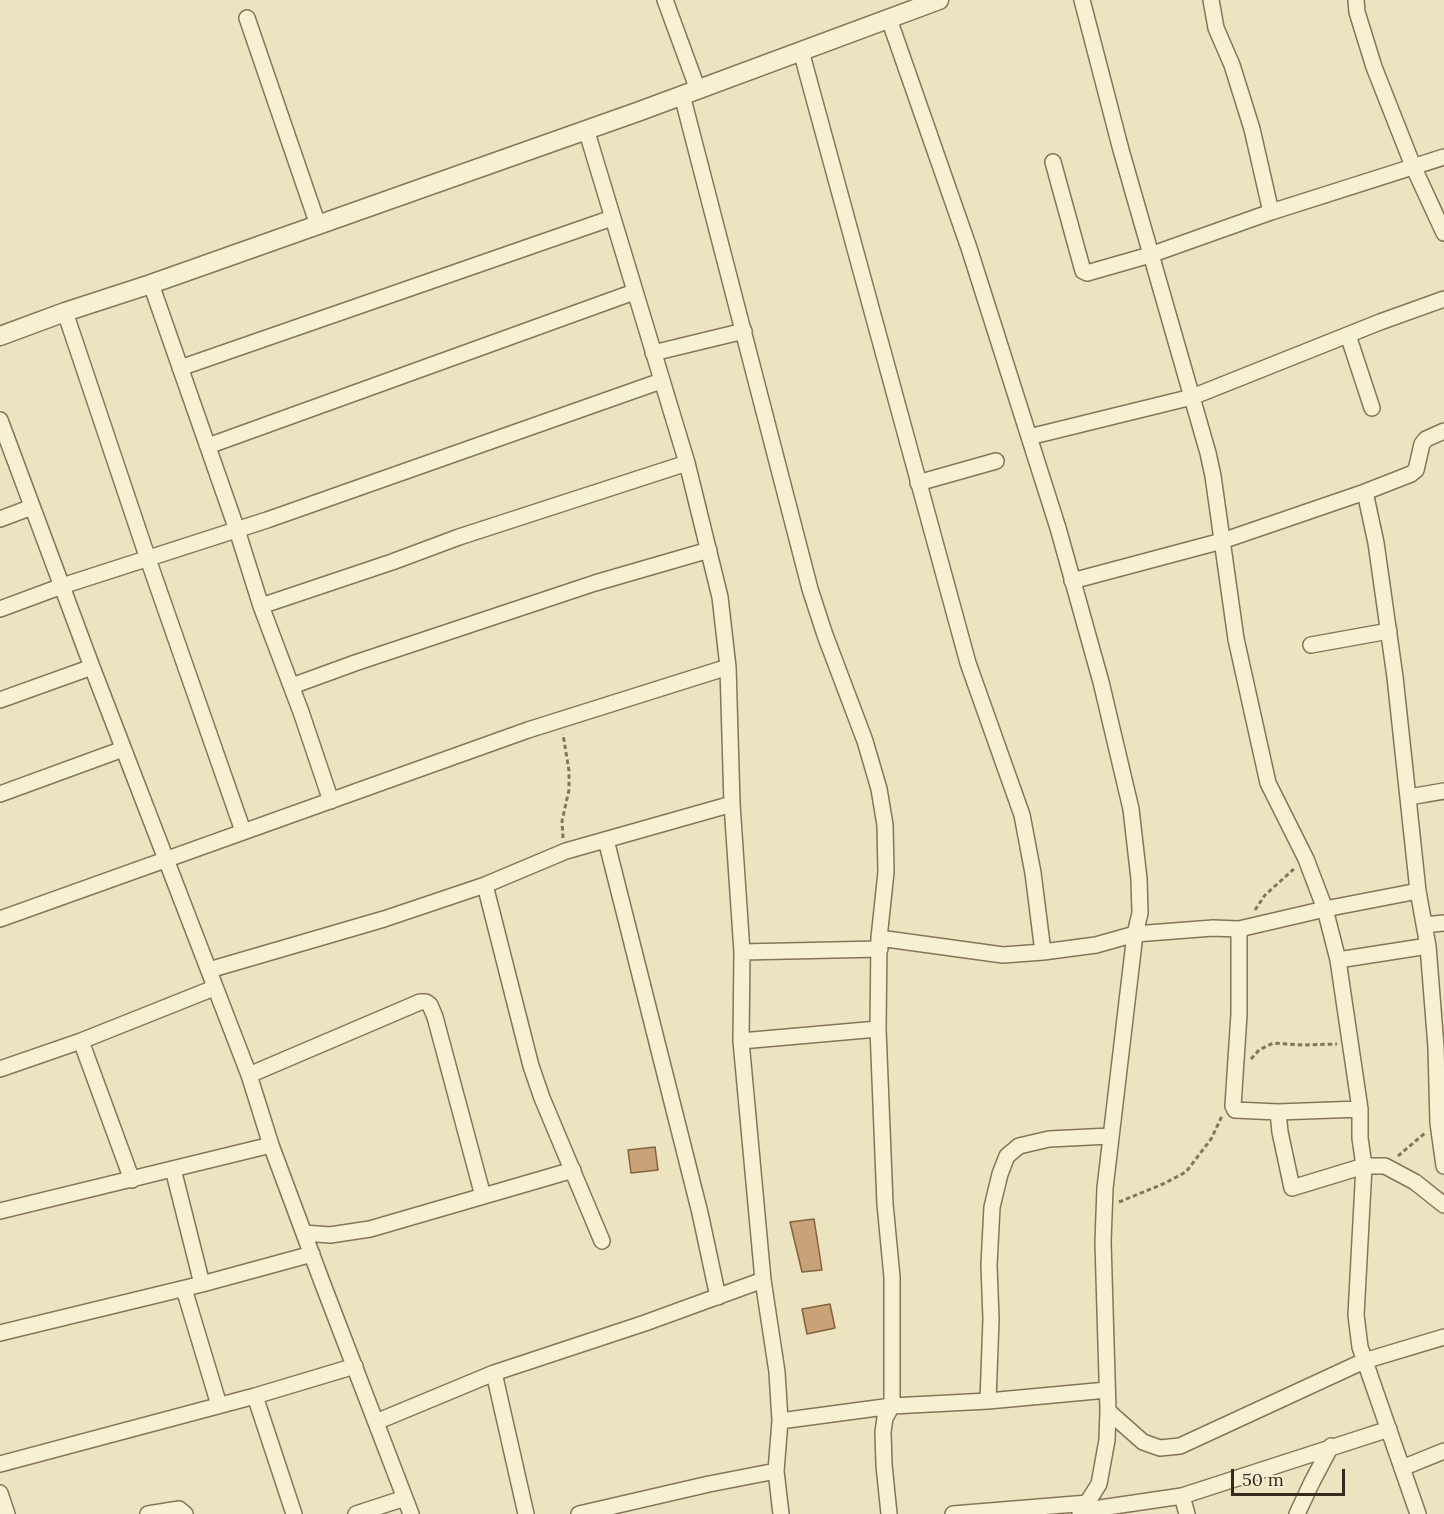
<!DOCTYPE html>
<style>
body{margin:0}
#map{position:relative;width:1444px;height:1514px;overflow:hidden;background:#ece4c0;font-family:Lora,serif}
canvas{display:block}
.scale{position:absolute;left:1231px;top:1469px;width:114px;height:27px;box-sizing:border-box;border:3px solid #342b1d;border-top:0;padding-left:8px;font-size:18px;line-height:21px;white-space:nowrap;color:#342b1d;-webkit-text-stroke:4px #f4edcf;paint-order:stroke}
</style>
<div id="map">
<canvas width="1444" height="1514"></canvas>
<div class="scale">50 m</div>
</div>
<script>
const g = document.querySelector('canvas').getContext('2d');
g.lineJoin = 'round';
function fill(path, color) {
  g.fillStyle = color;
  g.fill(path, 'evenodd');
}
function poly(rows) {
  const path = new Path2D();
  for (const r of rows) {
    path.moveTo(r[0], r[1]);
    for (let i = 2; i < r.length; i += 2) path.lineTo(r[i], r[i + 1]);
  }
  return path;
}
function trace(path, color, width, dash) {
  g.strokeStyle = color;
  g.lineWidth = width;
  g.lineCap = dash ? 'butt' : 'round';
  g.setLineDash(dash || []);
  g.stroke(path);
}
const building = poly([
 [655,1147,658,1170,631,1173,628,1150,655,1147],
 [814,1219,822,1270,802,1272,790,1222,814,1219],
 [830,1304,835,1328,807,1334,802,1309,830,1304]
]);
const path = poly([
 [563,838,562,821,569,790,569,771,563,734],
 [1255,910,1265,895,1294,869],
 [1251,1059,1259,1050,1273,1043,1302,1045,1337,1044],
 [1398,1156,1425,1133],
 [1119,1202,1163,1184,1186,1172,1211,1139,1222,1116]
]);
const minor = poly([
 [665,0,698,90],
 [1082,0,1121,150,1208,453,1213,476,1236,639,1268,783,1306,859,1325,909,1338,960,1360,1109,1360,1138,1364,1166,1356,1315,1360,1347,1418,1514],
 [1211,0,1216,28,1232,65,1252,129,1271,212],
 [1356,0,1357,12,1374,67,1413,166,1444,233],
 [247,18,318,225],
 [889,19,969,248,1058,528,1101,682,1131,809,1139,879,1140,913,1135,934,1105,1188,1103,1242,1108,1411,1107,1440,1099,1484,1080,1514],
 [801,51,968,663,1022,815,1033,873,1043,952],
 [682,95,810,589,825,635,865,741,879,789,885,825,886,872,879,938,878,1029,885,1204,892,1277,892,1406,885,1418,883,1432,884,1465,889,1514],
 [586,129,687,463,720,597,728,667,732,804,742,952,741,1041,763,1280,777,1372,780,1421,776,1471,781,1514],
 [1053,162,1083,271,1087,273,1150,255,1271,212,1444,157],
 [151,284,237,530,261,606,301,712,331,801],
 [65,312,148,559,243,831],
 [1348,335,1372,408],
 [653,353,744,331],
 [180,368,612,218],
 [0,420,92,667,249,1075,271,1145,322,1282,411,1514],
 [1444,431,1426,439,1422,444,1416,470,1411,474,1365,492,1376,543,1395,677,1418,891,1428,946,1436,1047,1438,1123,1444,1166],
 [1029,437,1192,397,1380,322,1444,299],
 [208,446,634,292],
 [918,483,996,461],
 [0,519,32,507],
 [1072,581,1222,541,1365,492],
 [261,606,392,562,459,537,687,463],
 [0,609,62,586,267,520,661,381],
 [1311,645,1389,631],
 [292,686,355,663,595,583,709,550],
 [0,700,92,667],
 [0,794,123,749],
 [1409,797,1444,791],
 [606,840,700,1213,718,1297],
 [485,885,531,1066,542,1098,602,1241],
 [0,919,528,730,728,667],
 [1424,925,1444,923],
 [1239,929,1239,1014,1233,1106,1235,1110,1278,1112,1360,1109],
 [879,938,1003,955,1043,952,1096,945,1135,934,1213,928,1239,929,1325,909,1418,891],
 [742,952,880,949],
 [1338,960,1428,946],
 [209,970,384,919,485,885,566,851,732,804],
 [81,1041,132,1180],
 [741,1041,878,1029],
 [0,1069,81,1041,214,988],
 [249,1075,420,1002,426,1002,430,1005,435,1017,483,1196],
 [1278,1112,1280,1132,1292,1188,1364,1166,1385,1166,1415,1182,1444,1205],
 [173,1169,202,1284],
 [0,1211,271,1145],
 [304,1233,330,1235,370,1229,573,1170],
 [184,1289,219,1405],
 [0,1333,202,1284,312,1254],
 [494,1373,526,1514],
 [255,1396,294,1514],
 [988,1401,991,1319,989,1265,992,1207,1000,1174,1007,1156,1019,1146,1049,1139,1110,1136],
 [1108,1411,1143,1442,1160,1448,1180,1446,1364,1361,1444,1337],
 [780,1421,892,1406,988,1401,1107,1390],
 [376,1422,494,1373,645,1323,763,1280],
 [0,1464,255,1396,355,1366],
 [1402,1468,1444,1451],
 [0,1493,7,1514],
 [1182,1496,1187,1514],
 [1080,1511,1182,1496,1389,1429],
 [148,1514,179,1509,185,1514],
 [356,1514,405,1498],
 [579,1514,709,1484,776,1471],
 [953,1514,1088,1503],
 [1297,1514,1312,1482,1331,1446]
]);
const tertiary = poly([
 [0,336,65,312,151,284,640,111,939,0]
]);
fill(building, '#c9a277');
trace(building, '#83623f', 1.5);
trace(minor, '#847559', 18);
trace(tertiary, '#847559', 21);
trace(path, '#847559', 3, [4.5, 3]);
trace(minor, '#f7f1d3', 15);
trace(tertiary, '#f7f1d3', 18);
</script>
